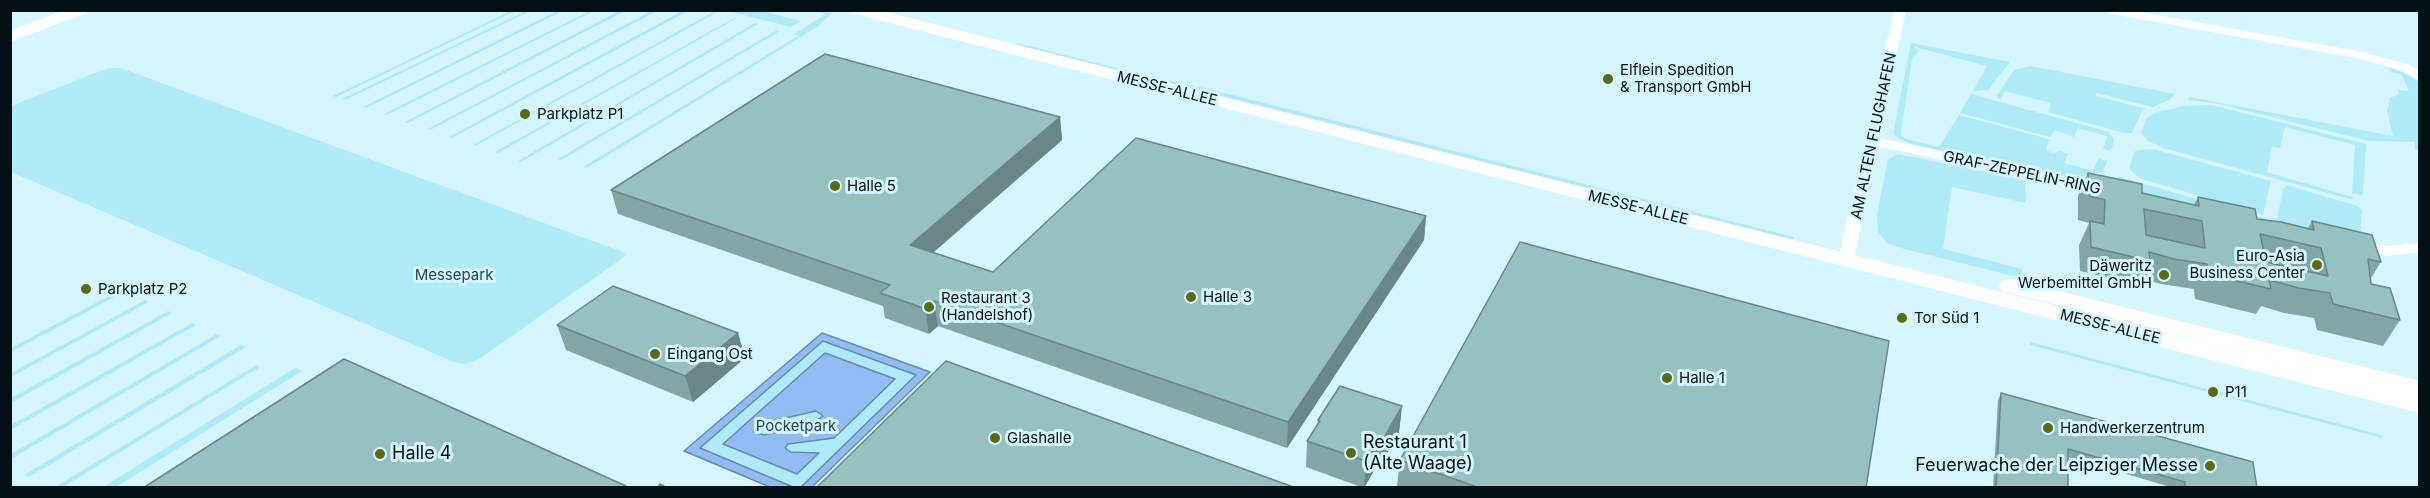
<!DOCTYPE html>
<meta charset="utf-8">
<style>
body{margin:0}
#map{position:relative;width:2430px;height:498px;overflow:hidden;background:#d5f6ff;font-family:Inter,sans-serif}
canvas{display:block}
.frame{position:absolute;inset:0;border:12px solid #031114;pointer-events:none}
</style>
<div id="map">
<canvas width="2430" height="498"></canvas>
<div class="frame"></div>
</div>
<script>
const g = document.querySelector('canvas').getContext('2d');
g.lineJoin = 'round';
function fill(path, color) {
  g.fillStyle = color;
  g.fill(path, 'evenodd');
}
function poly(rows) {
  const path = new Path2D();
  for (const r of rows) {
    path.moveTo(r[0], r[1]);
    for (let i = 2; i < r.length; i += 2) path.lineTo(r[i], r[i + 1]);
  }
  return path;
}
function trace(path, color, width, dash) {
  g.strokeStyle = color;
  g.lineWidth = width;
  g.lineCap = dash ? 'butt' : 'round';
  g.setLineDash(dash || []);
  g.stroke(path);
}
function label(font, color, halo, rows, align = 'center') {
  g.font = font + ' Inter,sans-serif';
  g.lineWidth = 6;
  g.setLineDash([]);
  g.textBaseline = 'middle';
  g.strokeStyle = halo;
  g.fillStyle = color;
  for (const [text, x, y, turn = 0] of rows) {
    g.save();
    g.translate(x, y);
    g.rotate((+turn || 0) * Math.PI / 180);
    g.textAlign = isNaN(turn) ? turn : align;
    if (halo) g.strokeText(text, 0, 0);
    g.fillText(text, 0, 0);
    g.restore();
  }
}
const green = poly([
 [559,10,563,11,366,108,363,107],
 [621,10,625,11,408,123,405,122],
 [653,10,657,11,430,130,428,129],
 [684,10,688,11,452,138,449,137],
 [511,11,515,11,336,97,333,96],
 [526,11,530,11,345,100,342,99],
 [590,11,594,11,387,115,384,114],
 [728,11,762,11,801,21,790,27],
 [816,11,832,13,817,27,587,168,583,167,798,36,794,34,826,14],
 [713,12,716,13,475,146,473,145],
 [734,18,737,18,498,153,495,152],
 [755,23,758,24,521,162,518,161],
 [777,30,780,31,561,160,558,159],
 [1017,43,1156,78,1209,89,1794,237,1793,240,1013,47],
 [1911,43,2010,62,1988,90,1973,91,1987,66,1915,47,1915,49,1919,50,1912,60,1901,131,1901,135,1906,139,1939,147,1959,115,2049,139,2046,150,2053,153,2059,151,2068,154,2064,163,2093,171,2098,159,2107,161,2103,172,2095,173,2092,177,2097,183,1911,144,1898,138,1893,134],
 [2030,66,2175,94,2169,100,2153,107,2096,93,2096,96,2146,109,2142,111,2132,133,2124,133,2048,112,2051,103,2005,91,2001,99,1996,97,2014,70],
 [2389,67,2407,74,2419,82,2419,150,2415,150,2415,142,2369,141,2215,103,2188,100,2189,97,2393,136,2387,111,2390,98,2399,94,2398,90,2409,91,2401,74,2390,72],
 [108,68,121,68,620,251,625,254,624,257,479,359,465,364,454,362,11,172,11,106],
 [1971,94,2109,132,2114,140,2111,151,2103,149,2107,136,2078,128,2074,137,2055,130,2050,137,1960,113],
 [2211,105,2366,144,2363,195,2352,193,2355,145,2285,127,2280,148,2272,146,2267,172,2355,198,2350,199,2163,148,2148,141,2141,133,2147,118,2155,113,2183,106],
 [2153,149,2271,181,2263,215,2139,178,2129,169,2134,152,2138,150],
 [1898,154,2025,180,2026,203,1952,187,1943,249,2022,269,2022,278,1897,247,1886,242,1878,232,1877,215,1888,159],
 [2120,177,2273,221,2275,220,2270,217,2277,219,2283,189,2287,185,2357,206,2362,210,2360,241,2112,187,2109,181],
 [120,290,124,292,11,352,11,348],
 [145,300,149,302,11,377,11,373],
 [168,311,172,313,11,403,11,398],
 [192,323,196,325,11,430,11,425],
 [822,333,930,372,812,487,770,487,684,451],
 [217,334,221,336,11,459,11,454],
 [2030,342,2381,435,2382,438,2030,345],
 [241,345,246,347,29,477,24,475],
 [256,365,260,367,63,487,55,487],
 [295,368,302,371,116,487,103,487]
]);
const water = poly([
 [822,333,930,372,812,487,801,487,916,375,823,341,700,448,793,487,770,487,684,451,822,333],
 [825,353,895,379,834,438,788,444,785,448,791,452,819,453,797,474,723,444,825,353],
 [816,411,823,416,812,424,764,435,754,432,756,427,772,421,816,411]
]);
const minor = poly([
 [1894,10,1906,10,1879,138,2103,186,2110,190,2108,193,2103,194,1877,146,1854,260,1846,265,1841,263,1838,260,1894,10],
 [2102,10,2129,10,2362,52,2407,64,2420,71,2420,80,2399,70,2361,59,2107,13,2102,10],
 [2357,242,2388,246,2420,243,2420,252,2388,256,2352,249,2350,246,2357,242]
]);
const secondary = poly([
 [64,10,88,10,86,13,10,42,10,31,64,10],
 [849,10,878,10,2336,376,2002,291,1999,286,2002,281,2010,279,2420,381,2420,413,851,13,849,10]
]);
const wall = poly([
 [1060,117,1062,140,933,253,993,272,1426,216,1424,240,1287,448,938,326,929,334,885,318,883,306,618,214,611,190],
 [2088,173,2142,193,2194,205,2198,197,2257,219,2308,228,2312,221,2381,262,2371,278,2371,284,2400,320,2383,346,2317,330,2314,318,2284,313,2261,306,2256,314,2195,299,2194,289,2161,284,2141,278,2137,285,2080,271,2079,245,2089,223,2078,220,2078,196],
 [557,325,738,333,745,358,693,402,566,350],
 [2001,393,2257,488,2174,488,2068,457,2068,488,1993,488,1998,400],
 [1402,406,1399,432,1379,468,1376,467,1364,488,1306,467,1307,441,1317,426,1318,420],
 [1400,460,1866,488,1400,488,1397,486]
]);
const shadedWall = poly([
 [1060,117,1062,140,914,269,910,245],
 [1426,216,1424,240,1287,448,1288,422],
 [934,301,938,326,929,334,925,309],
 [738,333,745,358,693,402,685,376],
 [1402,406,1399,432,1379,468,1382,441],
 [1379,440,1376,467,1364,488,1366,461]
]);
const building = poly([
 [825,54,1060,117,910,245,993,272,1136,138,1426,216,1288,422,934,301,925,309,912,304,880,293,890,285,611,190,825,54],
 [2088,173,2142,184,2142,193,2199,206,2198,197,2255,209,2257,219,2281,222,2314,230,2312,221,2372,235,2381,262,2368,259,2371,284,2390,288,2400,320,2333,304,2330,293,2299,288,2269,280,2271,289,2208,274,2207,264,2174,259,2149,252,2150,261,2091,247,2090,221,2104,224,2105,200,2089,196,2088,173],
 [2144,209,2202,221,2205,248,2146,235,2144,209],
 [2260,234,2321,248,2328,276,2266,262,2260,234],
 [1520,242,1889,341,1866,488,1480,488,1400,460,1520,242],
 [613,286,738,333,685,376,557,325,613,286],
 [344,359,626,486,624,488,143,488,344,359],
 [946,361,1296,488,816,488,946,361],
 [1340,386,1402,406,1382,441,1379,440,1366,461,1307,441,1320,421,1318,420,1340,386],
 [2001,393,2253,462,2257,488,2185,488,2185,482,2068,449,2068,488,1996,488,2001,393],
 [660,484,667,488,657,488,660,484]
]);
const markers = [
 [1608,79,6,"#5a6913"],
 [525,114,6,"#5a6913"],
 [835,186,6,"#5a6913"],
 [2317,265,6,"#5a6913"],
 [2164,275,6,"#5a6913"],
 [86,289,6,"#5a6913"],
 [1191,297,6,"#5a6913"],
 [929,307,6,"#5a6913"],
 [1902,318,6,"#5a6913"],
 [655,354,6,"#5a6913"],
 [1667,378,6,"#5a6913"],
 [2213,392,6,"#5a6913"],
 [2048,428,6,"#5a6913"],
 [995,438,6,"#5a6913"],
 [1351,453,6,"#5a6913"],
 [380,454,6,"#5a6913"],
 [2210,466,6,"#5a6913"]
];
const poiNames = [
 ["Elflein Spedition",1620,70],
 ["& Transport GmbH",1620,87],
 ["Parkplatz P1",537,114],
 ["Halle 5",847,186],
 ["Euro-Asia",2305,256,"right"],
 ["Business Center",2305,273,"right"],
 ["Däweritz",2152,266,"right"],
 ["Werbemittel GmbH",2152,283,"right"],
 ["Parkplatz P2",98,289],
 ["Halle 3",1203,297],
 ["Restaurant 3",941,298],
 ["(Handelshof)",941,315],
 ["Tor Süd 1",1914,318],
 ["Eingang Ost",667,354],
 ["Halle 1",1679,378],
 ["P11",2225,392],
 ["Handwerkerzentrum",2060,428],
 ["Glashalle",1007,438]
];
const streetNames = [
 ["MESSE-ALLEE",1167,89,14],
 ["AM ALTEN FLUGHAFEN",1874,136,-78],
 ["GRAF-ZEPPELIN-RING",2022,173,12],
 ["MESSE-ALLEE",1638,208,14],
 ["MESSE-ALLEE",2110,327,14]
];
const parkNames = [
 ["Messepark",454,275],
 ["Pocketpark",796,426]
];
const nearPoinames = [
 ["Restaurant 1",1363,443],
 ["(Alte Waage)",1363,464],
 ["Halle 4",392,454],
 ["Feuerwache der Leipziger Messe",2198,466,"right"]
];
fill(green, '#afeaf9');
fill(water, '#90bcf1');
trace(water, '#6689af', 1.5);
fill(minor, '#fff');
fill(secondary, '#fff');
fill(wall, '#81a6a5');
fill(shadedWall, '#698786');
fill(building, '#96c1c0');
trace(building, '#698786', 1.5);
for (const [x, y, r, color] of markers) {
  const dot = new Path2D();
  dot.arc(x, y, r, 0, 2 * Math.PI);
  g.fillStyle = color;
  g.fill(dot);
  trace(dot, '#d5f6ff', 2);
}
label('15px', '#031114', '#d5f6ff', poiNames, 'left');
label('15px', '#031114', '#d5f6ff', streetNames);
label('15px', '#1f4751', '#d5f6ff', parkNames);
label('18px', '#031114', '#d5f6ff', nearPoinames, 'left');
</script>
